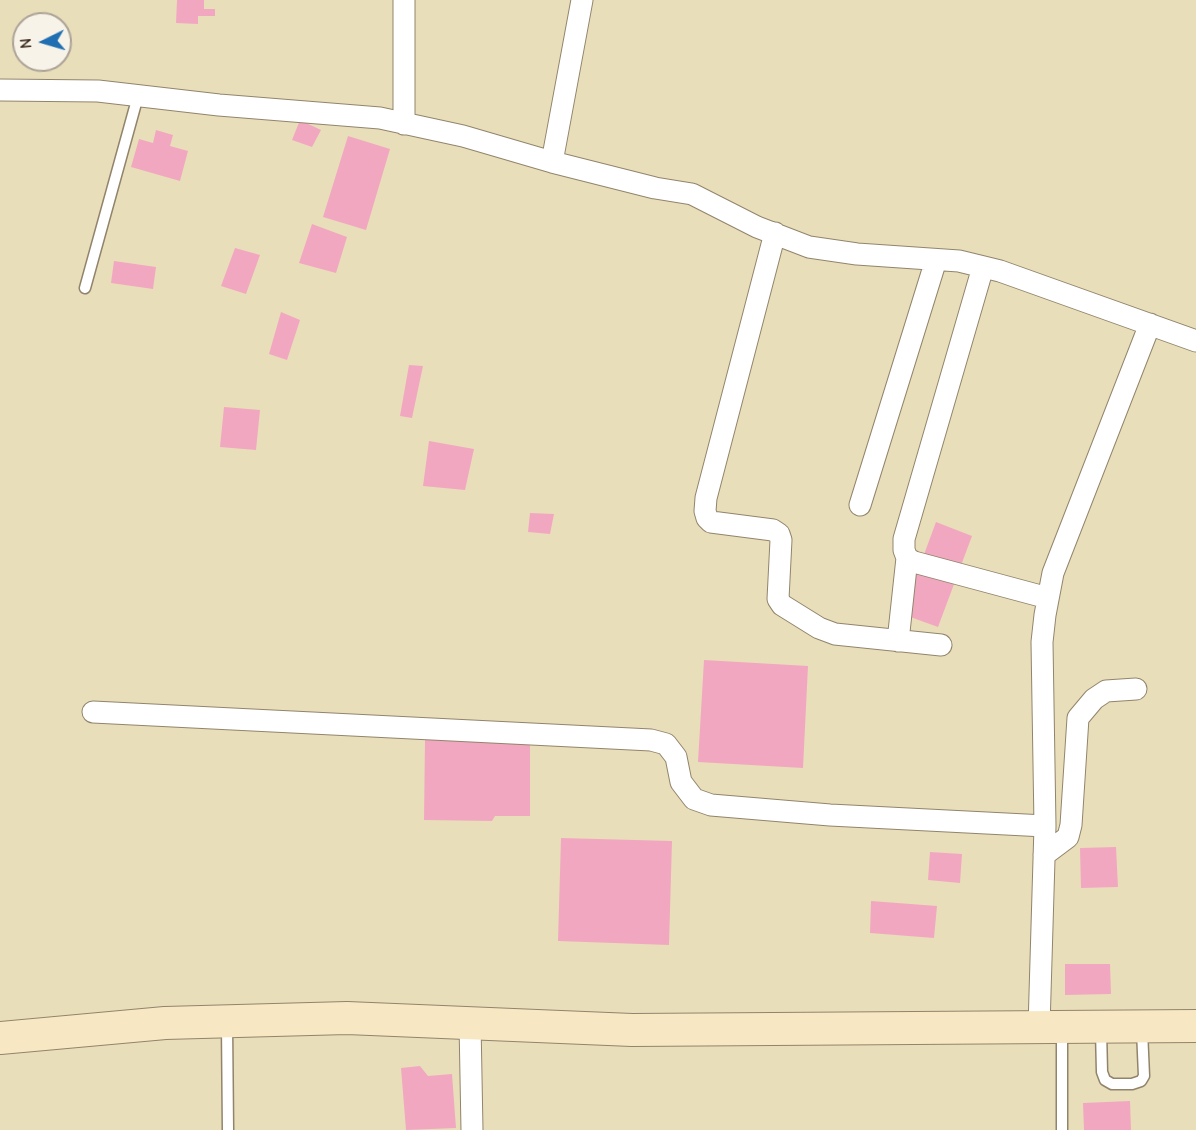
<!DOCTYPE html>
<style>
body{margin:0}
#map{position:relative;width:1196px;height:1130px;overflow:hidden;background:#e9deba;font-family:"Comic Neue",sans-serif}
canvas{display:block}
.north{position:absolute;left:12px;top:12px;width:60px;height:60px;box-sizing:border-box;background:#f7f3e8;border:2px solid #aca397;border-radius:50%;rotate:265deg;font-size:16px;font-weight:700;line-height:24px;text-align:center;color:#3b2a1e}
.north::after{content:'';display:block;margin:auto;width:21px;height:27px;background:#1f6fb2;clip-path:polygon(50% 0,100% 100%,50% 72%,0 100%)}
</style>
<div id="map">
<canvas width="1196" height="1130"></canvas>
<div class="north">N</div>
</div>
<script>
const g = document.querySelector('canvas').getContext('2d');
g.lineJoin = 'round';
function fill(path, color) {
  g.fillStyle = color;
  g.fill(path, 'evenodd');
}
function poly(rows) {
  const path = new Path2D();
  for (const r of rows) {
    path.moveTo(r[0], r[1]);
    for (let i = 2; i < r.length; i += 2) path.lineTo(r[i], r[i + 1]);
  }
  return path;
}
function trace(path, color, width, dash) {
  g.strokeStyle = color;
  g.lineWidth = width;
  g.lineCap = dash ? 'butt' : 'round';
  g.setLineDash(dash || []);
  g.stroke(path);
}
const building = poly([
 [177,0,204,0,204,9,215,9,215,16,198,16,198,24,176,23],
 [300,120,321,130,312,147,292,140],
 [156,130,173,135,170,146,188,151,180,181,131,167,139,139,153,143],
 [348,136,390,149,366,230,323,217],
 [312,224,347,237,336,273,299,263],
 [235,248,260,255,246,294,221,286],
 [114,261,156,267,153,289,111,283],
 [281,312,300,320,287,360,269,354],
 [409,365,423,366,412,418,400,416],
 [224,407,260,410,256,450,220,447],
 [429,441,474,449,465,490,423,486],
 [530,513,554,514,550,534,528,532],
 [936,522,972,536,938,627,902,614],
 [704,660,808,666,803,768,698,762],
 [425,740,530,741,530,816,495,816,492,821,424,820],
 [561,838,672,841,669,945,558,941],
 [1116,847,1118,887,1081,888,1080,848],
 [930,852,962,854,960,883,928,880],
 [871,901,937,906,934,938,870,933],
 [1065,964,1110,964,1111,994,1065,995],
 [420,1066,428,1076,452,1074,456,1128,406,1130,401,1068],
 [1130,1101,1131,1130,1084,1130,1083,1103]
]);
const lane = poly([
 [85,288,138,96],
 [227,1025,228,1130],
 [1101,1030,1102,1072,1105,1080,1112,1084,1132,1084,1141,1081,1144,1076,1142,1030],
 [1062,1130,1062,1028]
]);
const street = poly([
 [0,90,98,91,219,105,380,118,463,136,552,162,655,188,692,194,757,227,809,247,857,254,959,261,1000,271,1196,341],
 [404,124,404,0],
 [552,162,582,0],
 [775,233,706,498,705,511,707,518,711,522,773,530,779,534,781,540,778,599,782,605,819,628,835,634,941,645],
 [983,267,904,539,904,550,907,558,914,562,1048,598],
 [860,505,936,260],
 [898,641,907,558],
 [93,712,651,740,666,744,676,757,681,782,694,799,711,805,830,815,1045,826],
 [1044,855,1068,837,1071,825,1078,718,1094,699,1106,691,1136,689],
 [470,1023,472,1130],
 [1039,1027,1045,826,1042,642,1045,615,1053,573,1150,324]
]);
const secondary = poly([
 [0,1038,165,1023,347,1018,632,1030,1196,1026]
]);
fill(building, '#f2a7c1');
trace(lane, '#92846c', 13);
trace(street, '#92846c', 23);
trace(secondary, '#92846c', 34);
trace(lane, '#fff', 10);
trace(street, '#fff', 21);
trace(secondary, '#f7e8c3', 32);
</script>
